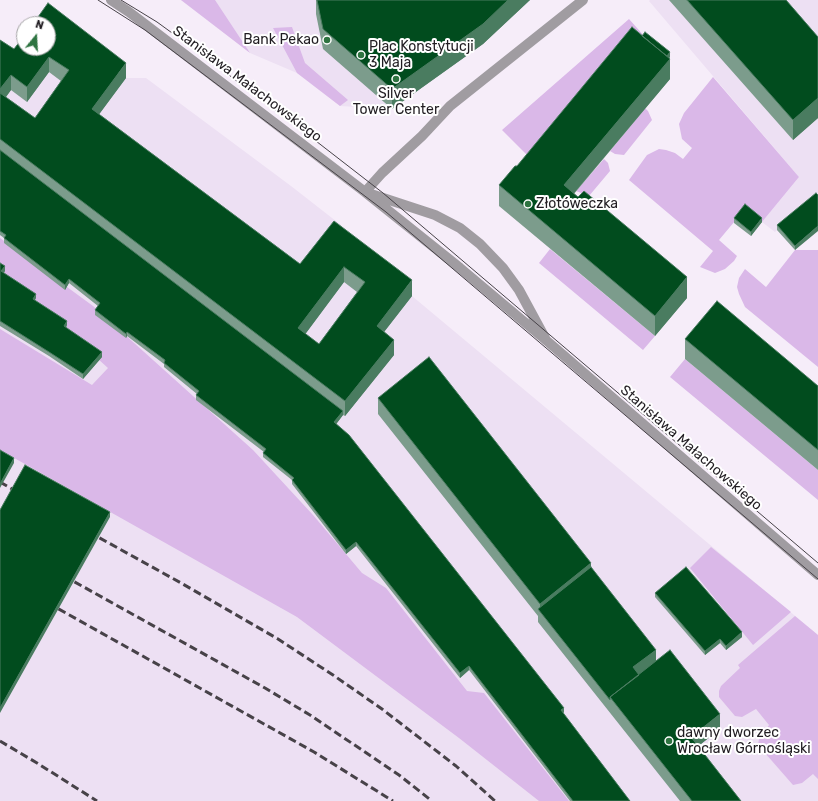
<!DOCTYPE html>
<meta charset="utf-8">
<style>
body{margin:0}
#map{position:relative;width:818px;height:801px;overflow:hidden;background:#f6edf9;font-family:Rubik,sans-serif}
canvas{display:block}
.north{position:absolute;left:16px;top:16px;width:40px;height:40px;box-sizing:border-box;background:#fff;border:1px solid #a6a5a7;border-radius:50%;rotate:18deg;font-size:11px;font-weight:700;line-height:16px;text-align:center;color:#211d22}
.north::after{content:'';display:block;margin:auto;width:14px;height:18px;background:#2e7441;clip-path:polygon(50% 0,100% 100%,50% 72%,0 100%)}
</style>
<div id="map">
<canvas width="818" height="801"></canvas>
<div class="north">N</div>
</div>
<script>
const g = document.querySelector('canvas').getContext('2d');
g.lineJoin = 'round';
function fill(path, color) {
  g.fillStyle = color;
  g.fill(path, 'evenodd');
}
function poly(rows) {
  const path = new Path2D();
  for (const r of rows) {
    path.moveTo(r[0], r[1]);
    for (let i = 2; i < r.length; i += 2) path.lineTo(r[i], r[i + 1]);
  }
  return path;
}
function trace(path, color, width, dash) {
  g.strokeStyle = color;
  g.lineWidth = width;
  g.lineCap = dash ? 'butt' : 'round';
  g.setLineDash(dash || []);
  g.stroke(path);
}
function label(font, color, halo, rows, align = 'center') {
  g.font = font + ' Rubik,sans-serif';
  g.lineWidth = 4;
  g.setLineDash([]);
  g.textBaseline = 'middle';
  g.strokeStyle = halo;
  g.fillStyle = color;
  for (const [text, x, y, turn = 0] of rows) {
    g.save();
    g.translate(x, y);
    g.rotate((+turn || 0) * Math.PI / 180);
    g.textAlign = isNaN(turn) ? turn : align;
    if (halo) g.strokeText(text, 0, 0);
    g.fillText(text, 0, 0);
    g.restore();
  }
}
const built = poly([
 [181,0,530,0,483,44,392,109,340,106,297,73,250,53],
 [650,0,818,0,818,231,795,250,777,230,775,232,762,222,799,177,649,1],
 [48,19,126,78,146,78,291,186,341,225,334,236,412,296,818,635,818,801,0,801,0,55,48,48]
]);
const green = poly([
 [181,0,215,0,250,53],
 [629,19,645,37,536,164,502,130],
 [292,27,305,63,348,100,340,106,297,73,273,28],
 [713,77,799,177,762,222,745,209,719,240,737,256,734,261,725,269,715,273,700,267,713,251,629,180,647,155,659,149,666,150,675,153,683,159,692,148,682,139,679,124,684,113],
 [645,108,648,111,652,120,624,155,615,154,610,151],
 [604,159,608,163,610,171,589,196,576,191],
 [0,238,93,306,253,450,313,515,362,573,386,588,467,691,484,693,569,801,539,801,459,738,297,617,0,450,0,329,92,385,108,368,0,270],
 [550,249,655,336,643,350,539,263],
 [795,250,818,250,818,367,745,307,739,294,737,287,739,278,745,269,766,287],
 [685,359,818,470,818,500,670,377],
 [711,547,791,612,753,645,690,568],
 [795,616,818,635,818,779,813,774,802,783,793,785,758,745,759,739,769,725,756,709,742,717,735,716,719,697,719,691,721,686,740,668,738,665]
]);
const tertiary = poly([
 [111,0,129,12,365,192,460,268,547,341,818,575],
 [365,192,382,173,422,136,450,106,583,0],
 [371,194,435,215,460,228,480,244,503,268,519,290,545,338]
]);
const tram = poly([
 [98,0,145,30,386,212,818,579],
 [121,0,157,22,201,54,294,124,383,193,818,563]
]);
const rail = poly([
 [0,482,21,494],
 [89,532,181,583,278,639,333,675,382,709,456,766,495,801],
 [64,576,265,688,310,715,399,775,432,801],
 [48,603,314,752,393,801],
 [0,741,37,763,97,801]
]);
const wall = poly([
 [316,0,530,0,483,44,392,109,323,49,316,14],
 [669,0,786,0,818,37,818,118,793,140],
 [24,36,126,78,99,114,300,264,334,221,412,296,384,332,394,355,345,416,343,415,336,424,564,712,563,713,630,801,570,801,469,670,460,678,356,546,346,554,292,484,292,480,263,457,263,453,264,452,196,400,196,395,197,394,164,367,164,364,127,336,126,338,95,315,95,310,98,306,69,283,65,290,4,243,4,238,0,235,0,40,14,49],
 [49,72,61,81,35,118,6,97,11,90,27,102],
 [344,282,357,292,319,344,305,334],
 [642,36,670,57,669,58,670,79,574,194,687,298,655,336,499,206,499,185],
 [818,195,795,250,777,230,777,225],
 [734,218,762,222,751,236,734,223],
 [0,263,5,271,4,273,36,298,35,300,67,325,66,328,102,357,83,379,49,356,0,326],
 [685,339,818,386,818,470,685,359],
 [378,398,591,567,656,661,720,729,698,746,741,801,680,801,538,622,538,616,378,414],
 [655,593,742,637,726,650,720,643,705,655,655,597]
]);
const shadedWall = poly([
 [508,0,530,0,483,44,392,109,392,89],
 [670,52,670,57,659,70,659,66],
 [49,57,49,72,27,102,27,87],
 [670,59,670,79,564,205,564,185],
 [126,63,126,78,92,124,92,109],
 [11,75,11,90,0,105,0,89],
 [818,98,818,118,793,140,793,120],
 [762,218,762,222,751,236,751,232],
 [818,226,818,231,795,250,795,246],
 [5,266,5,271,1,276,1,271],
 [344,267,344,282,298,344,298,328],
 [687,277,687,298,655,336,655,316],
 [69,279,69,283,65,290,65,285],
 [412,280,412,296,377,341,377,326],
 [36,294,36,298,33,303,33,299],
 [67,321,67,325,64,331,64,326],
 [127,332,127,336,126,338,126,334],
 [394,340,394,355,345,416,345,401],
 [102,352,102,357,83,379,83,374],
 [343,411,343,415,334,427,334,422],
 [14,458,14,463,0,488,0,484],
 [110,512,110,517,0,713,0,708],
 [356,542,356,546,346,554,346,550],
 [591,563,591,579,540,612,540,604],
 [742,632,742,637,726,650,726,646],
 [720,639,720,643,705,655,705,651],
 [656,650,656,662,633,679,633,667],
 [469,666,469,670,460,678,460,673],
 [564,708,564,712,561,715,561,710],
 [720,714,720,729,691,752,691,737]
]);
const building = poly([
 [317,0,508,0,483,24,392,89,323,29,317,0],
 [687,0,786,0,818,37,818,98,793,120,687,0],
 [48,3,126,63,92,109,300,264,334,221,412,280,377,326,394,340,345,401,0,139,0,93,35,118,69,70,49,57,27,87,11,75,0,89,0,40,14,49,24,36,24,48,48,48,48,24,33,24,48,3],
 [344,267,365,282,319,344,298,328,344,267],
 [632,27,670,59,564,185,578,197,584,191,687,277,655,316,499,185,515,166,517,166,632,27],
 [645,32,670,52,667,56,642,36,645,32],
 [0,150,343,411,334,422,349,435,564,708,561,710,630,801,573,801,469,666,460,673,356,542,346,550,292,480,294,478,263,453,266,449,196,395,199,391,164,363,165,360,127,332,126,334,95,310,100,303,69,279,65,285,4,238,6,235,0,231,0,150],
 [816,193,818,195,818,226,795,246,777,225,816,193],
 [745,204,762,218,751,232,734,218,745,204],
 [0,263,5,266,1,271,36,294,33,299,67,321,64,326,102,352,83,374,49,352,0,321,0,263],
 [717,301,818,386,818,450,685,339,717,301],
 [429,357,591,563,540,604,378,398,429,357],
 [0,450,14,458,0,484,0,450],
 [25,465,110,512,0,708,0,510,25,465],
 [591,567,656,650,633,667,639,675,610,697,610,700,538,609,591,567],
 [686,567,742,632,726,646,720,639,705,651,655,593,686,567],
 [670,650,720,714,691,737,741,801,692,801,610,697,670,650]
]);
const markers = [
 [327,40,4,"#2e7441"],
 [361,55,4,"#2e7441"],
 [396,79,4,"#2e7441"],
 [528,204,4,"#2e7441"],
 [669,741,4,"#2e7441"]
];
const poiNames = [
 ["Bank Pekao",319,40,"right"],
 ["Plac Konstytucji",369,47],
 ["3 Maja",369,63],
 ["Silver",396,94,"center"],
 ["Tower Center",396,110,"center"],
 ["Złotóweczka",536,204],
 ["dawny dworzec",677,733],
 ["Wrocław Górnośląski",677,749]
];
const streetNames = [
 ["Stanisława Małachowskiego",247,84,37],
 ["Stanisława Małachowskiego",691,448,41]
];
fill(built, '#ede0f3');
fill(green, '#dab8e8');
trace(tertiary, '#a09ca1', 10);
trace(tram, '#474248', 1);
trace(rail, '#474248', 3, [8, 4]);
fill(wall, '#7c9c8c');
fill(shadedWall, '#4a7c60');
fill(building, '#014c1e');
trace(building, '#4a7c60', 1);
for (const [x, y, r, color] of markers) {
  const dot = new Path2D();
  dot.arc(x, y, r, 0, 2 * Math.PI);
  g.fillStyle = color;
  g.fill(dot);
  trace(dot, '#fff', 1.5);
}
label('14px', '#211d22', '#fff', poiNames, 'left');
label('14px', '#211d22', '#fff', streetNames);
</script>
